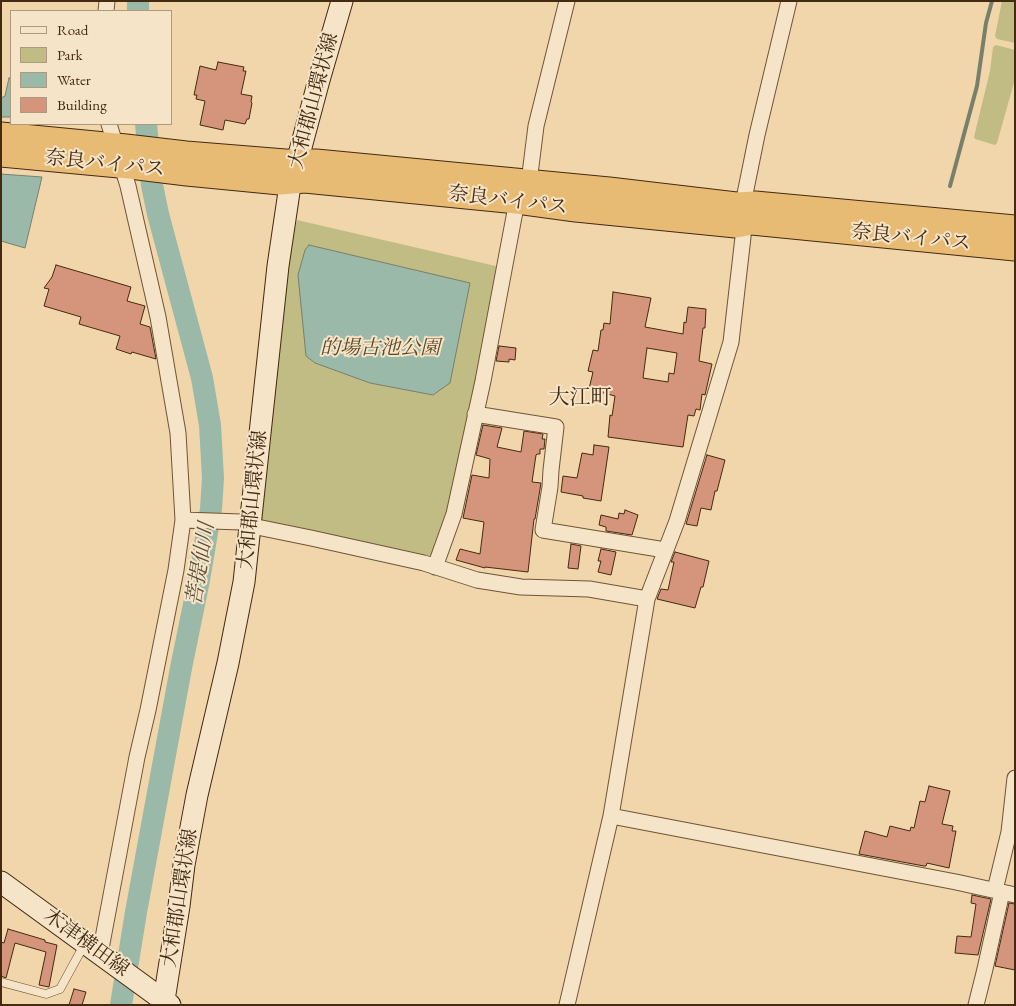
<!DOCTYPE html>
<meta charset="utf-8">
<style>
body{margin:0}
#map{position:relative;width:1016px;height:1006px;overflow:hidden;background:#f0d6aa;font-family:"EB Garamond",serif}
canvas{display:block}
.frame{position:absolute;inset:0;border:2px solid #442a10;pointer-events:none}
.legend{position:absolute;left:10px;top:10px;width:162px;height:115px;box-sizing:border-box;background:#f5e4c8;border:1px solid #ae9a7e;margin:0;padding:6px 9px;list-style:none;font-size:15px;color:#442a10}
.legend li{display:flex;align-items:center;gap:10px;height:25px}
.legend b{width:25px;border:1px solid #ae9a7e}
</style>
<div id="map">
<canvas width="1016" height="1006"></canvas>
<div class="frame"></div>
<ul class="legend">
<li><b style="height:6px;background:#f5e4c8"></b>Road</li>
<li><b style="height:14px;background:#c1bc84"></b>Park</li>
<li><b style="height:14px;background:#9ab9a8"></b>Water</li>
<li><b style="height:14px;background:#d5947c"></b>Building</li>
</ul>
</div>
<script>
const g = document.querySelector('canvas').getContext('2d');
g.lineJoin = 'round';
function fill(path, color) {
  g.fillStyle = color;
  g.fill(path, 'evenodd');
}
function poly(rows) {
  const path = new Path2D();
  for (const r of rows) {
    path.moveTo(r[0], r[1]);
    for (let i = 2; i < r.length; i += 2) path.lineTo(r[i], r[i + 1]);
  }
  return path;
}
function trace(path, color, width, dash) {
  g.strokeStyle = color;
  g.lineWidth = width;
  g.lineCap = dash ? 'butt' : 'round';
  g.setLineDash(dash || []);
  g.stroke(path);
}
function label(font, color, halo, rows, align = 'center') {
  g.font = font + ' "EB Garamond","Noto Serif JP",serif';
  g.lineWidth = 4;
  g.setLineDash([]);
  g.textBaseline = 'middle';
  g.strokeStyle = halo;
  g.fillStyle = color;
  for (const [text, x, y, turn = 0] of rows) {
    g.save();
    g.translate(x, y);
    g.rotate((+turn || 0) * Math.PI / 180);
    g.textAlign = isNaN(turn) ? turn : align;
    if (halo) g.strokeText(text, 0, 0);
    g.fillText(text, 0, 0);
    g.restore();
  }
}
const green = poly([
 [1002,1,1015,1,1015,43,997,39,995,36],
 [996,45,1015,50,1015,79,997,143,995,145,975,139,974,137,990,71,993,47],
 [297,220,500,267,449,514,432,556,261,520,284,266]
]);
const water = poly([
 [9,78,11,78,11,117,1,117,1,98,5,96,9,78],
 [1,174,42,177,25,248,1,241,1,174],
 [309,245,470,283,450,383,433,395,370,383,315,363,306,356,298,275,305,250,309,245]
]);
const stream = poly([
 [950,186,977,86,986,23,992,1]
]);
const river = poly([
 [138,1,138,11],
 [121,1005,136,912,181,668,199,580,211,509,213,478,210,425,202,378,158,214,152,185,146,124]
]);
const building = poly([
 [218,62,244,67,243,71,246,71,241,94,252,96,251,102,252,103,249,119,247,119,245,124,225,120,223,130,200,125,205,101,196,99,197,95,194,95,200,66,216,70,218,62],
 [56,265,131,287,127,301,145,306,140,324,150,327,156,359,132,352,131,354,116,349,120,336,79,324,81,317,44,306,49,289,44,288,52,277,56,265],
 [613,292,651,298,645,327,683,334,684,322,686,323,688,307,706,309,705,328,703,328,699,361,712,364,705,395,702,394,700,410,696,409,694,416,688,415,683,447,608,437,610,415,612,416,615,396,589,389,593,372,588,371,593,350,598,351,601,330,603,330,604,323,610,324,613,292],
 [647,348,677,353,674,374,669,373,668,382,643,378,647,348],
 [499,346,516,348,515,360,509,359,509,362,496,361,499,346],
 [483,425,502,428,497,447,521,452,524,431,543,434,542,439,545,439,544,449,540,449,540,454,537,454,536,455,532,482,541,483,535,519,534,519,528,572,485,567,485,568,456,560,460,549,480,554,484,522,463,518,472,475,489,478,490,459,476,455,483,425],
 [594,445,609,447,601,501,583,498,583,496,561,492,563,476,577,478,582,453,593,455,594,445],
 [707,455,725,460,717,491,715,491,711,510,701,508,697,526,686,524,707,455],
 [625,510,638,515,632,535,606,531,606,527,599,525,601,515,618,519,619,513,624,514,625,510],
 [571,544,581,546,578,569,568,568,571,544],
 [601,549,616,552,611,575,598,572,601,561,598,561,601,549],
 [675,552,709,561,703,587,701,587,695,608,657,599,661,589,668,590,674,562,671,562,675,552],
 [929,786,950,791,942,824,953,826,952,831,956,831,949,868,927,863,926,866,924,866,859,854,865,831,887,837,890,826,910,831,911,827,914,828,920,801,925,802,929,786],
 [972,895,991,899,978,955,955,953,957,936,971,937,976,904,971,903,972,895],
 [1009,903,1015,904,1015,970,995,966,1009,903],
 [8,929,45,940,45,942,57,945,49,987,39,985,46,952,15,943,6,978,1,976,1,942,4,943,8,929],
 [74,989,86,992,82,1005,69,1005,74,989]
]);
const service = poly([
 [1,982,46,994,60,989,84,945]
]);
const minor = poly([
 [106,11,107,1],
 [530,182,530,174,536,126,567,1],
 [475,414,556,427,551,470,550,487,543,530,665,550],
 [183,520,241,522,257,527,311,538,424,563,477,580,521,587,589,589,647,599],
 [435,567,454,514,483,381,517,201],
 [611,816,956,882,1015,895],
 [995,890,1009,832,1015,778],
 [100,954,137,757,148,710,176,570,183,520,178,433,158,317,128,186,109,124],
 [567,1005,611,816,647,599,677,521,731,342,743,237,745,194,757,135,789,1],
 [976,1005,985,969,1002,892]
]);
const secondary = poly([
 [1,882,170,1005],
 [164,1000,179,906,184,865,197,795,228,663,244,582,278,266,289,192,319,80,342,1]
]);
const trunk = poly([
 [1,135,126,147,186,154,285,162,316,162,609,190,736,205,755,204,1015,228],
 [1,154,130,166,187,173,280,182,305,180,517,201,576,209,736,225,752,222,1015,248]
]);
const streetNames = [
 ["大和郡山環状線",314,101,-75],
 ["奈良バイパス",105,164,6],
 ["奈良バイパス",508,201,7],
 ["奈良バイパス",911,238,6],
 ["大和郡山環状線",253,500,-84],
 ["大和郡山環状線",180,898,-81],
 ["木津横田線",86,943,36]
];
const parkNames = [
 ["的場古池公園",380,349]
];
const neighbourhoodNames = [
 ["大江町",580,398]
];
const waterNames = [
 ["菩提仙川",201,564,-81]
];
fill(green, '#c1bc84');
fill(water, '#9ab9a8');
trace(water, '#78806b', 1);
trace(stream, '#78806b', 4);
trace(river, '#9ab9a8', 22);
fill(building, '#d5947c');
trace(building, '#442a10', 1);
trace(service, '#6f5536', 9);
trace(minor, '#6f5536', 17);
trace(secondary, '#442a10', 23);
trace(trunk, '#442a10', 27);
trace(service, '#f5e4c8', 8);
trace(minor, '#f5e4c8', 15);
trace(secondary, '#f5e4c8', 21);
trace(trunk, '#e8bb75', 25);
label('20px', '#442a10', '#f5e4c8', streetNames);
label('italic 20px', '#5d4727', '#f5e4c8', parkNames);
label('21px', '#442a10', '#f5e4c8', neighbourhoodNames);
label('italic 21px', '#5a4e36', '#f5e4c8', waterNames);
</script>
